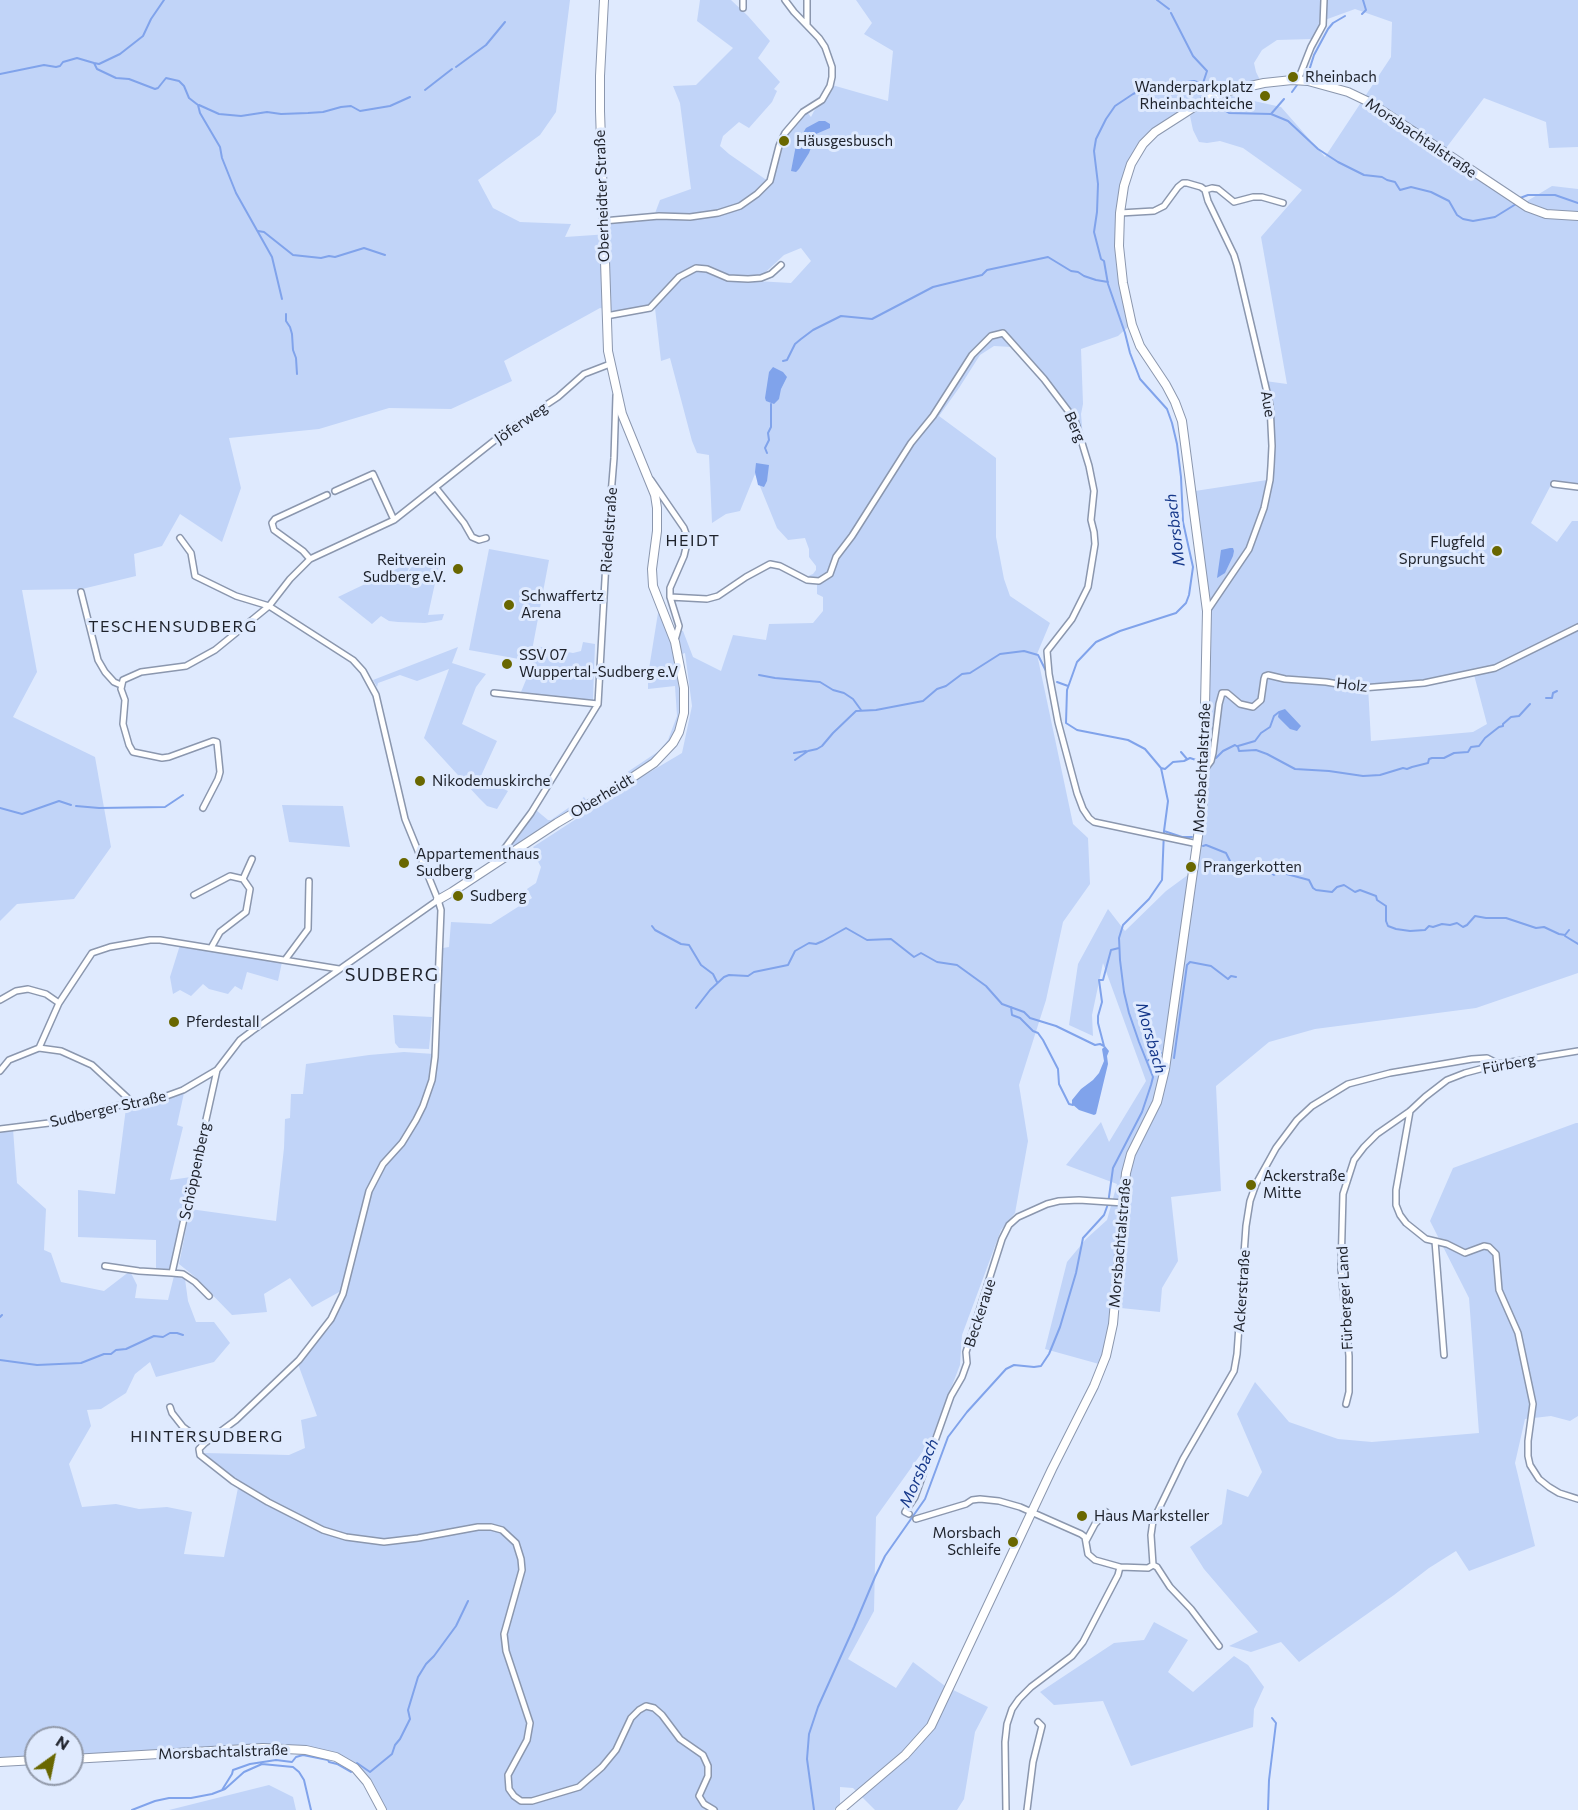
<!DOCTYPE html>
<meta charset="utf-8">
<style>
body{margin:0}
#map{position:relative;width:1578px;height:1810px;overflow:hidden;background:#dfeafe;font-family:Commissioner,sans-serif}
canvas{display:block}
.north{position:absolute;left:24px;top:1726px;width:60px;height:60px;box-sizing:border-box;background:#dfeafe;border:2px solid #929aaa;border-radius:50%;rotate:33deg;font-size:16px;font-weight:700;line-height:24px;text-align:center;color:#1e222b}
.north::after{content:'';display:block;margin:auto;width:21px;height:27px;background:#696700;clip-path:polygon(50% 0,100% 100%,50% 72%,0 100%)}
</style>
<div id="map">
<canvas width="1578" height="1810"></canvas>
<div class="north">N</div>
</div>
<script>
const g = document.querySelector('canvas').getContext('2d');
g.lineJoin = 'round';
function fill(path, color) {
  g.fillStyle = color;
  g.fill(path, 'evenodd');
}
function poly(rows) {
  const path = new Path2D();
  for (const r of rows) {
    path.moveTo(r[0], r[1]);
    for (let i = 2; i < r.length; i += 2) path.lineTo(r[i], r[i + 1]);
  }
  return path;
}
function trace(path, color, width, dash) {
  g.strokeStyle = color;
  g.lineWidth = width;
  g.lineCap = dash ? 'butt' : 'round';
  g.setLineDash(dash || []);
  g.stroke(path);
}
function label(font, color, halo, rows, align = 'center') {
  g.font = font + ' Commissioner,sans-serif';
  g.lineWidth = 6;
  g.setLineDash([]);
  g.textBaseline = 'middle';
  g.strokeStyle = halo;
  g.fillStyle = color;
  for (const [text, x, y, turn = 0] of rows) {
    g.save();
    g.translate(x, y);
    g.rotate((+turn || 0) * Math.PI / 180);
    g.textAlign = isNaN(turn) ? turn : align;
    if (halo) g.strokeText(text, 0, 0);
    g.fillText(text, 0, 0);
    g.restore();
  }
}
const green = poly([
 [0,0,570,0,556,112,540,135,478,180,493,208,520,222,571,224,565,237,609,234,610,218,654,216,660,200,691,189,680,103,673,86,696,85,733,48,697,21,700,0,731,0,748,16,770,41,758,58,780,82,774,89,777,91,772,102,749,128,739,122,723,136,720,146,729,154,765,179,768,179,774,174,784,139,806,111,811,117,814,111,828,95,832,85,888,101,893,51,864,34,872,23,856,0,1578,0,1578,147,1549,148,1546,122,1484,98,1440,156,1519,206,1552,186,1578,189,1578,487,1552,483,1531,523,1557,542,1572,521,1578,521,1578,973,1476,1008,1315,1029,1269,1042,1216,1086,1221,1191,1171,1197,1178,1261,1162,1288,1160,1312,1111,1307,1110,1325,1099,1364,1045,1349,1067,1262,1086,1239,1107,1220,1117,1184,1066,1165,1101,1122,1109,1142,1146,1081,1103,963,1092,1015,1093,1036,1069,1025,1078,964,1108,909,1125,931,1166,891,1196,869,1210,611,1195,491,1267,480,1273,446,1265,381,1287,384,1261,237,1302,190,1243,148,1220,141,1207,143,1199,142,1193,130,1190,116,1195,112,1227,95,1281,107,1325,157,1391,57,1392,22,1355,9,1322,21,1312,39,1277,40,1262,50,1254,63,1256,72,1260,80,1225,89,1200,99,1165,122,1141,143,1119,213,1129,326,1118,336,1081,349,1083,404,1081,414,1083,438,1076,419,1061,396,1040,372,1012,347,994,346,980,355,959,388,939,416,996,458,996,537,1004,579,1010,596,1050,623,1037,654,1073,824,1088,838,1090,884,1063,922,1046,1000,1019,1085,1028,1141,1015,1213,1001,1230,962,1335,960,1365,931,1440,876,1517,874,1611,848,1659,896,1688,913,1662,945,1686,988,1707,975,1732,964,1799,957,1810,875,1810,853,1788,840,1787,840,1806,834,1810,383,1810,354,1764,345,1758,308,1747,271,1744,72,1761,72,1738,36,1738,36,1764,0,1766,0,1131,13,1129,17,1183,46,1209,44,1250,51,1253,61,1282,104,1291,130,1271,137,1285,135,1298,168,1300,174,1276,185,1279,188,1301,196,1322,214,1322,230,1343,214,1362,156,1377,150,1362,135,1374,126,1393,101,1409,87,1410,91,1426,69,1464,82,1507,116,1504,139,1509,167,1507,192,1512,184,1554,224,1557,239,1483,204,1453,289,1455,305,1448,301,1420,317,1416,298,1364,331,1326,352,1268,347,1267,341,1291,312,1307,290,1278,264,1294,267,1312,232,1315,194,1276,179,1264,190,1209,276,1221,284,1148,285,1119,290,1118,291,1094,303,1094,306,1064,369,1055,404,1052,434,1054,439,1037,443,948,449,947,451,922,491,924,532,898,527,889,536,883,541,867,535,856,538,854,533,847,633,782,682,753,692,706,685,653,682,654,679,642,680,630,683,631,693,657,721,671,733,635,766,640,769,624,813,623,823,611,823,597,817,594,817,583,809,578,808,576,813,574,816,570,816,566,809,557,809,549,805,538,788,540,777,528,755,474,740,511,726,514,712,523,709,455,697,453,692,441,670,358,661,361,655,308,614,311,600,308,504,361,512,381,451,409,389,408,319,429,229,438,241,488,222,542,180,514,162,546,134,554,136,576,82,589,22,590,37,672,13,717,95,757,111,847,74,899,17,904,0,921],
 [801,248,811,261,791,283,756,281,784,255],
 [1473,671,1487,724,1473,732,1371,741,1368,686,1423,681],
 [489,549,549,560,530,661,469,650],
 [418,559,439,565,428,615,444,614,442,620,425,623,398,622,389,621,381,616,372,624,338,597,411,562,407,573],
 [658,613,660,613,668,632,676,665,680,697,678,725,671,742,651,761,623,779,620,777,659,751,668,740,677,716,675,686,648,689,648,675],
 [583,642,595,644,593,700,529,694,521,692,528,675,531,674,536,646,573,653,581,651],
 [458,647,452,663,486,674,476,687,462,724,497,741,480,778,508,791,497,809,487,806,479,798,424,738,449,669,417,681,400,675,378,683,377,687,373,680],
 [584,797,587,801,513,847,512,844,523,830,536,810,548,820,551,820],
 [282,805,343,806,350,847,289,842],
 [180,945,282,962,278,981,247,972,242,990,235,986,228,994,209,989,203,984,191,996,180,990,173,994,170,977],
 [393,1015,432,1017,429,1049,399,1048,395,1043],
 [184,1093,177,1125,183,1127,170,1180,191,1177,171,1270,156,1269,156,1240,78,1237,78,1190,115,1194,126,1108,164,1101],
 [1576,1123,1578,1123,1578,1416,1570,1421,1551,1416,1525,1419,1515,1463,1535,1546,1469,1571,1456,1551,1429,1568,1394,1595,1299,1662,1281,1642,1251,1652,1229,1646,1258,1632,1204,1569,1190,1547,1222,1524,1227,1489,1248,1497,1262,1472,1237,1414,1255,1382,1289,1422,1338,1439,1372,1442,1479,1433,1469,1298,1430,1221,1453,1168],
 [1154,1622,1188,1640,1168,1672,1193,1692,1234,1656,1248,1665,1264,1687,1254,1709,1253,1727,1131,1766,1103,1701,1054,1705,1040,1692,1114,1643,1144,1640],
 [269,1785,293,1797,296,1810,169,1810]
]);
const water = poly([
 [819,121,825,121,830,124,830,128,816,134,809,153,799,169,796,172,791,171,796,145,806,128],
 [773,367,783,372,787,377,781,389,779,399,774,404,766,401,765,398,769,372],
 [756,463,769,465,767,481,764,487,758,485,755,472],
 [1230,548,1233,548,1234,551,1233,556,1225,573,1217,578,1221,550],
 [1285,709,1301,726,1297,731,1290,729,1278,717,1279,711],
 [1105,1046,1109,1051,1107,1056,1108,1064,1096,1114,1094,1115,1079,1110,1072,1104,1072,1100,1081,1089,1093,1080,1099,1073,1104,1061,1102,1049]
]);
const stream = poly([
 [1157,0,1169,9],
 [1171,13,1193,56,1207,71,1203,83],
 [1362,14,1366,10,1363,0],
 [94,63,99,64,120,54,143,36,151,19,164,0],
 [456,67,486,45,505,22],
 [0,74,44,65,56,67,60,66,63,62,77,58,94,63,97,69,116,78,129,79,155,89,158,88,166,78,179,81,184,86,189,98,198,105,200,113,220,147,222,158,236,193,272,257,282,299],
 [1308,74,1314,55,1328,29,1333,23,1345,16],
 [425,90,452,69],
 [1292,92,1297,85],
 [1214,99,1219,107,1229,113,1271,114,1288,121,1318,149,1338,162,1364,175,1382,177,1387,180,1395,182,1400,190,1411,187,1431,192,1449,201,1457,215,1463,219,1473,221,1495,217,1516,204,1520,198,1528,195,1555,195,1578,203],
 [199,105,219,114,241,116,267,112,281,114,308,113,323,112,341,107,351,106,360,111,390,106,410,97],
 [1271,114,1284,99],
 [258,231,264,232,293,255,321,258,329,256,335,257,364,248,385,255],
 [286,314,286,321,290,327,292,334,293,350,296,358,297,374],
 [783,361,787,360,795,344,801,339,813,330,841,316,872,319,933,287,982,275,987,270,1048,257,1071,271,1078,272,1084,276,1096,280,1108,282],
 [767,453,765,448,769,440,768,433,771,427,771,404],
 [759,675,775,678,820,682,833,690,844,693,853,699,861,710],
 [1057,682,1068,686],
 [1546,698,1552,698,1553,693,1557,691],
 [1238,746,1255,741,1261,733,1270,727,1274,716,1279,712],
 [1181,752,1187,759],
 [794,753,806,751],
 [1216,758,1223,751,1235,745,1238,747,1239,751,1256,750,1267,754,1295,769,1329,771,1363,776,1380,775,1403,768,1407,769,1412,767,1428,763,1429,759,1432,758,1444,758,1454,753,1468,752,1471,747,1479,746,1485,738,1499,727,1503,726,1503,724,1511,717,1519,716,1530,704],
 [795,760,808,751,817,749,822,746,833,733,856,711,876,710,923,701,937,689,946,686,962,674,970,673,1000,654,1024,651,1038,655,1046,671],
 [1161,768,1165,769,1173,762,1184,761,1190,758,1199,761],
 [76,806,99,808,165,807,183,795],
 [0,808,22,814,59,801,71,805],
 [1164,831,1182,837,1192,837],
 [1203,846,1206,845,1226,853,1231,863,1252,873,1259,873,1266,870,1274,875,1279,872,1309,880,1313,888,1316,890,1332,892,1337,887,1344,885,1355,892,1360,890,1376,896,1377,900,1386,906,1386,921,1388,926,1396,929,1410,931,1425,930,1429,926,1433,927,1442,924,1450,925,1457,923,1463,927,1467,925,1475,916,1486,918,1506,918,1536,928,1544,927,1559,934,1565,935,1565,936,1578,944],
 [652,926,655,930,681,944,689,945,701,965,713,974,717,982],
 [1565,935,1569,930],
 [1011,1007,1012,1015,1020,1018,1033,1031,1038,1033,1043,1040,1058,1069,1059,1084,1069,1104,1073,1105],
 [696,1008,710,990,724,977,729,975,748,976,754,972,788,965,795,951,809,943,816,944,823,941,846,928,867,940,891,939,914,957,921,953,937,962,957,965,986,986,1002,1004,1024,1012,1030,1018,1056,1026,1095,1045,1100,1044,1104,1046,1098,1023,1098,1016,1102,1002,1099,980,1103,980,1111,950,1119,948],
 [1174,1058,1187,965,1190,962,1211,966,1228,979,1231,976,1236,977],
 [1147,1061,1161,1053],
 [0,1317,2,1315],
 [0,1360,37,1365,81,1363,104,1354,111,1354,116,1350,126,1349,154,1336,163,1337,170,1333,177,1333,183,1335],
 [357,1763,370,1772,392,1754,395,1745,400,1739,410,1719,408,1710,418,1677,426,1664,434,1656,456,1626,468,1601],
 [222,1790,232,1774,233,1770,250,1764,276,1760,292,1762,296,1757,303,1755,328,1760,329,1762,337,1764,351,1772],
 [132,1810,155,1801,169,1798,191,1798,212,1794,225,1789,244,1772,262,1764,293,1767,299,1772,304,1780,311,1810],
 [814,1810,807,1759,809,1734,818,1707,854,1627,875,1577,885,1556,925,1499,948,1437,967,1412,1006,1369,1014,1365,1034,1367,1041,1366,1049,1354,1060,1327,1076,1273,1083,1238,1104,1215,1108,1204,1113,1168,1142,1112,1151,1085,1153,1077,1139,1042,1129,1013,1124,992,1120,960,1119,938,1123,925,1149,899,1162,880,1164,831,1168,801,1161,768,1145,749,1128,740,1077,730,1066,723,1067,690,1077,662,1096,642,1120,631,1176,613,1186,603,1189,595,1193,567,1183,522,1181,477,1177,444,1172,423,1167,409,1140,379,1130,353,1125,333,1108,284,1104,261,1101,259,1094,232,1097,212,1098,184,1094,151,1096,139,1106,119,1115,106,1133,94,1146,88,1194,81,1203,84,1212,93],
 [1268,1810,1269,1780,1276,1723,1272,1718]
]);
const street = poly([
 [743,8,743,0],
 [807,25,807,0],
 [1298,80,1311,47,1323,25,1324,0],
 [1205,190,1212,188,1218,189,1234,202,1253,197,1262,197,1283,203],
 [1120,213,1154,211,1164,206,1178,187,1183,183,1187,183,1201,187,1205,190,1208,201,1234,255,1237,265,1270,405,1272,446,1271,466,1270,480,1264,508,1249,549,1207,611],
 [603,221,659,216,690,217,718,213,740,206,757,194,770,181,779,146,785,133,803,112,822,100,830,86,832,77,832,67,825,47,819,38,794,12,785,0],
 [606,316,650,308,679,277,696,268,707,269,728,278,748,279,761,278,771,274,781,265],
 [651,480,684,528,688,539,684,556,670,588,670,597,679,626,675,640],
 [1554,484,1578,487],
 [436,488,464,523,472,537,479,540,486,538],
 [335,491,373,474,394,520],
 [180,538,191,553,195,576,236,596,269,606,353,660,363,671,376,695,405,819,438,900,441,910,435,1057,432,1080,423,1106,416,1120,402,1143,383,1164,369,1191,343,1294,331,1319,299,1360,236,1420,205,1443,199,1449,200,1455,233,1481,268,1502,323,1530,346,1537,384,1542,418,1538,478,1527,491,1527,502,1530,516,1543,521,1559,522,1570,504,1634,506,1651,530,1723,527,1740,508,1775,509,1789,514,1796,521,1801,532,1801,579,1787,602,1767,616,1750,631,1718,639,1710,646,1706,654,1708,662,1715,680,1739,703,1755,708,1766,708,1776,699,1796,704,1804,714,1810],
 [310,559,303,551,274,530,272,523,275,519,327,495],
 [81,592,98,660,105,672,114,682,121,685],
 [670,597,707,599,718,596,746,577,770,564,780,566,807,580,819,581,830,574,836,557,852,536,911,443,933,416,972,355,991,336,1003,333,1044,379,1075,420,1089,466,1094,491,1091,520,1094,532,1095,544,1088,587,1072,619,1047,651,1049,674,1058,722,1077,793,1083,809,1089,818,1094,822,1198,844],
 [494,693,598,704],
 [1205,769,1211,761,1213,753,1219,704,1222,693,1227,693,1240,704,1253,707,1261,700,1264,679,1265,676,1268,675,1285,679,1326,682,1362,688,1424,683,1495,668,1578,627],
 [203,808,218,779,220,772,217,742,213,741,169,757,162,758,133,752,129,745,123,724,125,700,121,689,123,680,141,672,186,666,215,650,269,606,290,579,310,559,394,520,504,433,558,397,584,374,610,364],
 [502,858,505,848,531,813,598,704,607,544,614,458,616,396],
 [243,879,252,859],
 [194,895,230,876,243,879,250,889,246,912,220,932,211,948],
 [285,960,308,929,309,881],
 [0,1000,16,991,28,989,46,994,59,1003],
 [39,1048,61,1051,92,1065,132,1102],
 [0,1071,9,1060,39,1048,59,1003,92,953,110,947,150,940,160,940,339,969],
 [1410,1111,1396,1190,1396,1205,1400,1215,1406,1223,1426,1239,1447,1244,1465,1253,1484,1246,1489,1247,1496,1254,1499,1290,1518,1333,1533,1404,1528,1441,1528,1456,1530,1465,1539,1479,1549,1487,1559,1493,1578,1499],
 [0,1129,49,1123,132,1102,161,1098,183,1090,217,1070,240,1040,252,1031,438,900],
 [1435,1241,1444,1355],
 [105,1266,139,1271,172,1273],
 [209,1296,195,1282,183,1274,172,1273,217,1070],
 [1346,1404,1349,1392,1349,1356,1341,1269,1343,1194,1354,1160,1364,1147,1377,1134,1410,1111,1425,1097,1447,1080,1465,1073,1499,1064,1578,1051],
 [170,1407,172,1413,183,1427,205,1443],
 [909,1514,905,1512,915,1497,951,1396,962,1377,967,1363,966,1352,1002,1239,1009,1225,1018,1217,1047,1204,1059,1201,1079,1200,1124,1203],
 [916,1519,966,1504,972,1500,980,1499,999,1501,1020,1507,1081,1534,1085,1537,1088,1554,1095,1560,1120,1567,1148,1568,1153,1565],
 [1086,1541,1095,1524,1106,1512],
 [1153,1565,1151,1535,1153,1521,1183,1459,1234,1371,1237,1354,1246,1226,1250,1201,1256,1184,1276,1148,1297,1120,1312,1106,1348,1084,1390,1073,1472,1059,1487,1058,1499,1064],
 [1153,1565,1157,1567,1170,1587,1191,1609,1219,1646],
 [1006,1810,1005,1742,1007,1724,1012,1709,1019,1699,1031,1687,1072,1656,1083,1642,1118,1575,1120,1567],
 [1027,1810,1033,1762,1042,1726,1038,1722]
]);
const secondary = poly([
 [438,900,452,892,557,823,618,787,654,763,673,743,679,732,684,713,684,688,675,642,653,586,652,569,657,531,657,508,655,495,622,414,608,351,600,111,600,76,604,0],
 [72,1759,263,1748,306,1750,336,1757,355,1768,367,1782,382,1810],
 [0,1762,36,1760],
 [840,1810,905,1755,931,1726,1052,1469,1094,1386,1106,1356,1113,1324,1126,1173,1131,1154,1157,1102,1165,1069,1203,801,1207,611,1182,421,1175,402,1166,385,1140,346,1132,325,1123,283,1119,246,1120,213,1124,186,1131,164,1143,144,1155,132,1194,107,1210,98,1228,91,1264,83,1292,80,1308,81,1348,92,1369,102,1527,207,1546,214,1578,216]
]);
const markers = [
 [1293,77,6,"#696700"],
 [1265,96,6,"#696700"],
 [784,141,6,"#696700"],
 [1497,551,6,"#696700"],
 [458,569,6,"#696700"],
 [509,605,6,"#696700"],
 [507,664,6,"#696700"],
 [420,781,6,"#696700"],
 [404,863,6,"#696700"],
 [1191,867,6,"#696700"],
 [458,896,6,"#696700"],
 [174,1022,6,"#696700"],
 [1251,1185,6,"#696700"],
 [1082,1516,6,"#696700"],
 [1013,1542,6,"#696700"]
];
const poiNames = [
 ["Rheinbach",1305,77],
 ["Wanderparkplatz",1253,87,"right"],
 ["Rheinbachteiche",1253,104,"right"],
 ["Häusgesbusch",796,141],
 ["Flugfeld",1485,542,"right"],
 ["Sprungsucht",1485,559,"right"],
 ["Reitverein",446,560,"right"],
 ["Sudberg e.V.",446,577,"right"],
 ["Schwaffertz",521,596],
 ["Arena",521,613],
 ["SSV 07",519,655],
 ["Wuppertal-Sudberg e.V",519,672],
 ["Nikodemuskirche",432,781],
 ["Appartementhaus",416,854],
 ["Sudberg",416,871],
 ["Prangerkotten",1203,867],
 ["Sudberg",470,896],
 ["Pferdestall",186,1022],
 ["Ackerstraße",1263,1176],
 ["Mitte",1263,1193],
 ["Haus Marksteller",1094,1516],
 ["Morsbach",1001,1533,"right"],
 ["Schleife",1001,1550,"right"]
];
const streetNames = [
 ["Morsbachtalstraße",1421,138,34],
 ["Oberheidter Straße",602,196,-92],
 ["Aue",1268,404,80],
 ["Jöferweg",521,423,-35],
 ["Berg",1075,427,66],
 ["Riedelstraße",609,530,-86],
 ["Holz",1352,685,7],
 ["Morsbachtalstraße",1202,768,-87],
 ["Oberheidt",602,796,-31],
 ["Fürberg",1509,1064,-11],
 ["Sudberger Straße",108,1109,-13],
 ["Schöppenberg",195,1171,-78],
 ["Morsbachtalstraße",1120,1243,-85],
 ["Ackerstraße",1242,1291,-86],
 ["Fürberger Land",1345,1298,-93],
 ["Beckeraue",980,1313,-72],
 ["Morsbachtalstraße",223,1752,-2]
];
const waterNames = [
 ["Morsbach",1175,530,-97],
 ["Morsbach",1151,1038,74],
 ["Morsbach",919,1473,-66]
];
const neighbourhoodNames = [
 ["HEIDT",693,541],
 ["TESCHENSUDBERG",173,627],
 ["HINTERSUDBERG",207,1437]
];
const quarterNames = [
 ["SUDBERG",392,975]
];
fill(green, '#c1d4f8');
fill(water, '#80a3eb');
trace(stream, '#80a3eb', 2);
trace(street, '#8b97ae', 8);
trace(secondary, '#8b97ae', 10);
trace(street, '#fff', 5);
trace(secondary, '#fff', 8);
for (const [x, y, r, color] of markers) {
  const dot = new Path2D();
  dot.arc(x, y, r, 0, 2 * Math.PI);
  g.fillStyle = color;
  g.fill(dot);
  trace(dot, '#dfeafe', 2);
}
label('15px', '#1e222b', '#dfeafe', poiNames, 'left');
label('15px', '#1e222b', '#dfeafe', streetNames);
label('italic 16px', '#16388a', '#dfeafe', waterNames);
g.letterSpacing = '1.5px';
label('16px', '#1e222b', '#dfeafe', neighbourhoodNames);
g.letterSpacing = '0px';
g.letterSpacing = '1.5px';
label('18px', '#1e222b', '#dfeafe', quarterNames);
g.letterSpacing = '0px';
</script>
